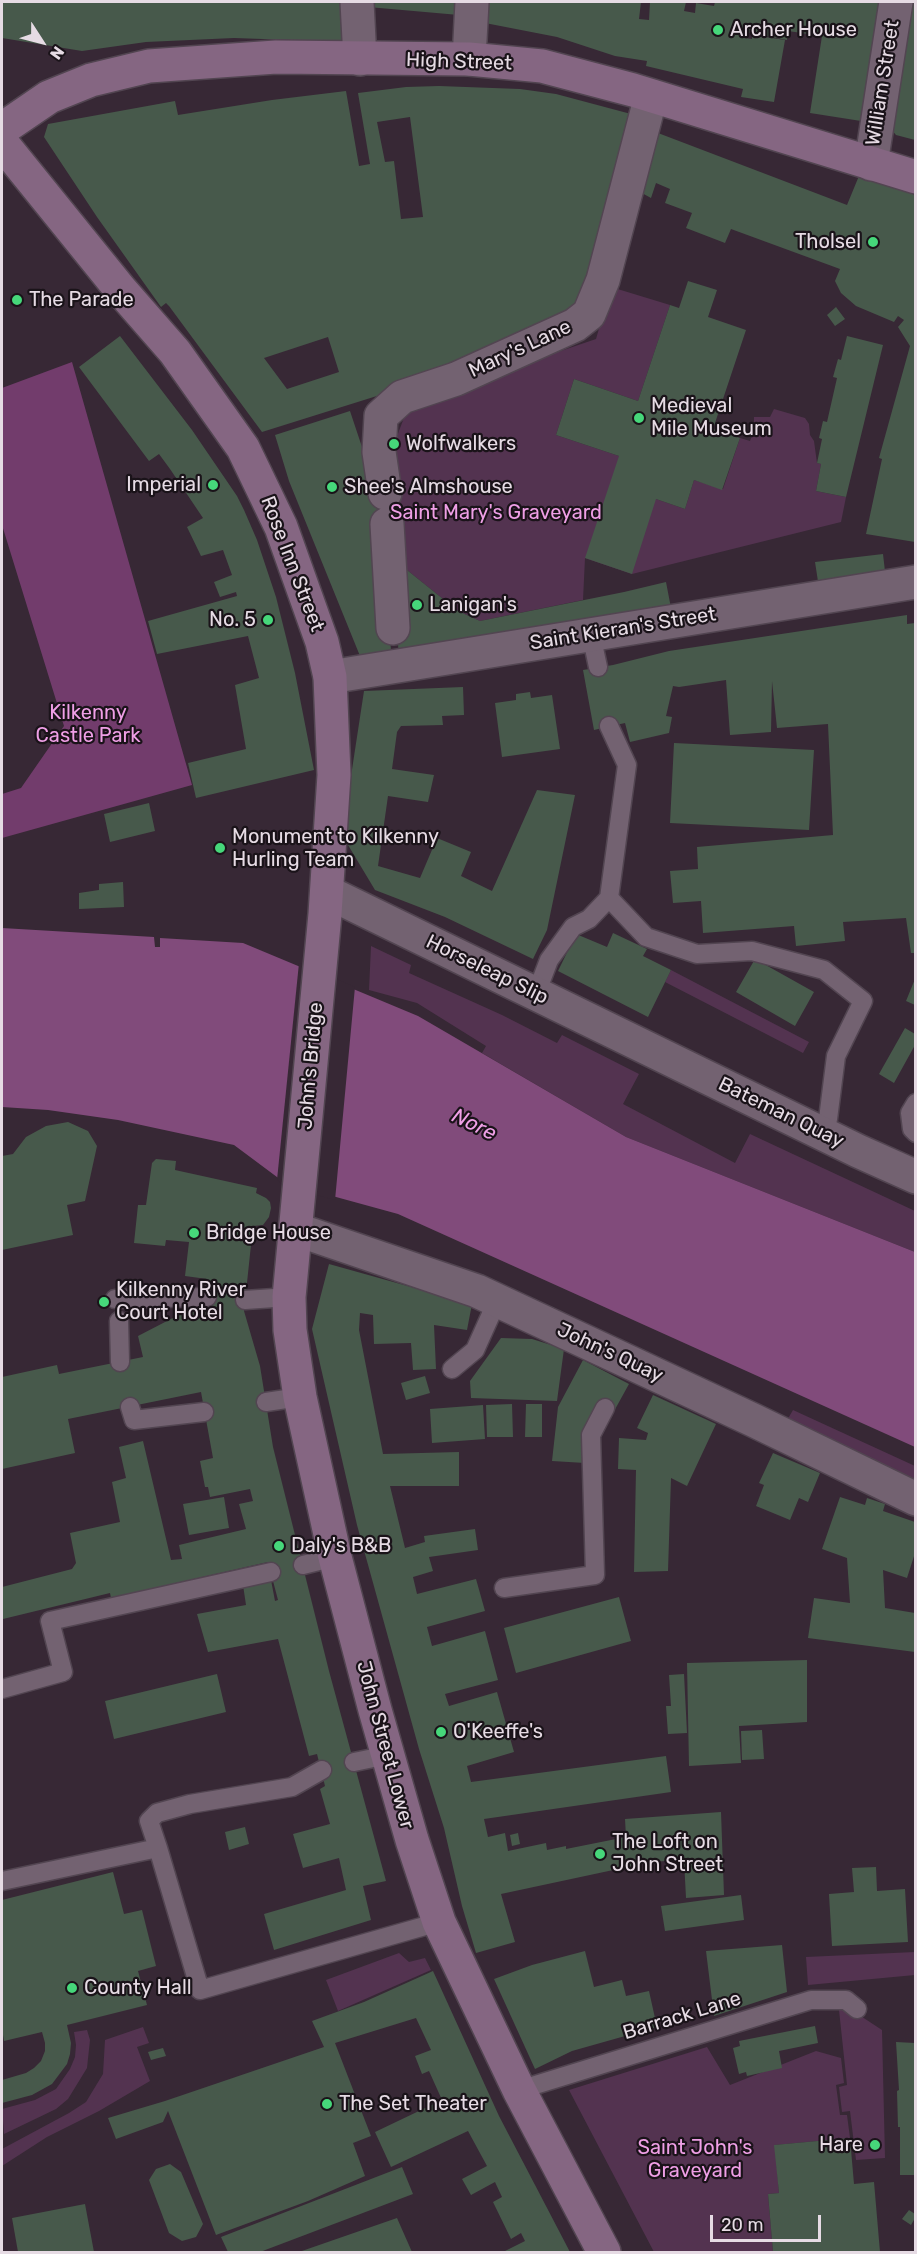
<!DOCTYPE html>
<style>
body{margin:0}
#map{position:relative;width:917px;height:2254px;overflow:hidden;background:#372835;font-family:Rubik,sans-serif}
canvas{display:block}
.frame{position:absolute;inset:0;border:3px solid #e6dbe4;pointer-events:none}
.north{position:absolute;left:12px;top:12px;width:60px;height:60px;-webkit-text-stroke:4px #1a1319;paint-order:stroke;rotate:126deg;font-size:16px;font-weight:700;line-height:24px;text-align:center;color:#e6dbe4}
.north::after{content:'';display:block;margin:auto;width:21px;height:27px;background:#e6dbe4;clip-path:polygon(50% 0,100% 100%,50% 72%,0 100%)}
.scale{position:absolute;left:710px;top:2215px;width:111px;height:27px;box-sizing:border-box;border:3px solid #e6dbe4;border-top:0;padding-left:8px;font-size:18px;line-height:21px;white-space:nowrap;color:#e6dbe4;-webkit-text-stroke:4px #1a1319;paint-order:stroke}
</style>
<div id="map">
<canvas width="917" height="2254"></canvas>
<div class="frame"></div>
<div class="north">N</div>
<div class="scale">20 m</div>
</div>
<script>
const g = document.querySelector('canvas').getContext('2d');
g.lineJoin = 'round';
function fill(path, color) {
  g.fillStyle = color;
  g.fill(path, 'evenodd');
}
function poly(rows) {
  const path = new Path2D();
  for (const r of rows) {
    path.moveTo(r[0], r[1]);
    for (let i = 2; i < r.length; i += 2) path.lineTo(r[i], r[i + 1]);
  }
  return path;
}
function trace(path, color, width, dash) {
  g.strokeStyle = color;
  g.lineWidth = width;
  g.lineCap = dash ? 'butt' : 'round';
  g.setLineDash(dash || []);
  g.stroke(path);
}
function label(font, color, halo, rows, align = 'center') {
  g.font = font + ' Rubik,sans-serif';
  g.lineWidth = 4.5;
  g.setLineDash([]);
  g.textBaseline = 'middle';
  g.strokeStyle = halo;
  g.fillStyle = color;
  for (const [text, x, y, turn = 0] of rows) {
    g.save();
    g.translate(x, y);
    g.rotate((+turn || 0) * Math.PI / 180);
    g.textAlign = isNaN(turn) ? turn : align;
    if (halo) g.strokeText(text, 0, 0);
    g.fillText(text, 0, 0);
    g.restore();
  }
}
const green = poly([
 [611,287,670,305,638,401,574,379,556,435,619,456,656,499,685,509,694,480,723,489,740,438,750,441,754,430,754,417,770,417,774,409,805,418,809,424,810,435,814,441,817,463,821,464,816,491,846,497,841,522,632,574,585,558,583,600,480,621,458,611,397,562,394,444,410,402,596,339],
 [371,946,411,965,409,973,502,1015,557,1043,562,1035,639,1074,623,1104,735,1163,750,1134,915,1211,915,1252,626,1137,482,1053,486,1046,417,1003,369,990],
 [671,970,809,1042,803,1053,665,982],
 [793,1410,915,1466,915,1481,786,1422],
 [915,1952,915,1975,808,1985,806,1957],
 [399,1953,409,1962,425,1958,431,1970,338,2011,326,1980],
 [850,2009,882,2030,885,2158,856,2160,850,2111,842,2112,839,2087,847,2085,839,2010],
 [143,2027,149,2043,137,2047,150,2081,99,2111,47,2137,2,2166,2,2149,69,2113,86,2102,103,2074,105,2040],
 [87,2030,90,2040,87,2068,68,2099,56,2109,4,2134,2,2109,35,2100,56,2089,70,2069,75,2057,76,2045,74,2032],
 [707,2047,730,2085,816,2051,841,2058,844,2083,836,2085,840,2115,847,2115,850,2138,775,2145,779,2193,768,2194,773,2252,654,2252,569,2090]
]);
const forest = poly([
 [72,362,192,785,2,838,2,794,21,788,64,726,2,525,2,388]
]);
const water = poly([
 [2,928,154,937,155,947,160,947,160,938,243,943,418,1016,626,1137,915,1252,915,1447,398,1214,285,1183,234,1145,118,1120,48,1110,2,1107]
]);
const pier = poly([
 [299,963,355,987,335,1200,284,1186,277,1180]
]);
const building = poly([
 [2,2,350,2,348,42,234,38,146,42,82,51,2,38],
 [363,2,460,2,459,15,368,7],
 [487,2,641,2,639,19,649,20,650,2,686,2,684,11,695,13,696,3,714,6,715,2,880,2,861,121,810,113,822,36,788,31,787,40,746,32,745,38,752,39,752,35,785,40,774,102,741,97,743,89,646,66,647,61,615,56,557,37,485,23],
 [912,2,915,2,915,140,896,135,891,129],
 [439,86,520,89,556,94,631,114,583,311,447,374,262,432,169,306,166,303,161,307,97,217,44,137,48,124,175,101,178,115,272,100,346,91,359,166,370,164,358,93,406,87],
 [410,117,423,217,401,219,394,161,385,162,377,122],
 [328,337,339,372,287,389,264,358],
 [658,133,847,205,861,171,915,195,915,542,866,534,882,459,879,458,910,346,898,327,904,320,898,316,894,322,856,306,841,293,835,281,840,269,731,229,725,243,686,228,692,213,665,203,670,189,656,183,651,198,640,192],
 [688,281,717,290,708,317,746,330,713,429,740,438,722,490,694,480,685,509,656,499,632,574,585,558,619,456,556,435,574,379,638,401,670,305,679,308],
 [836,307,845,319,835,326,827,315],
 [120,336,192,430,237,496,244,510,257,540,276,597,295,673,314,770,196,798,188,763,246,749,235,685,259,678,248,636,157,654,148,621,237,596,236,592,220,597,214,582,232,575,223,550,201,556,187,527,203,518,170,469,159,454,149,461,79,367],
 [847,336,883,345,846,497,816,491,821,464,817,463,822,439,819,438,823,421,827,422,837,378,833,377,838,359,841,360],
 [350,411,365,456,394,493,396,520,388,615,391,650,360,656,289,481,275,435],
 [883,554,886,580,819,588,815,562],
 [397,562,458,611,480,621,624,592,666,582,671,608,399,658,397,630],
 [907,615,907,624,915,623,915,953,911,953,906,918,843,922,845,941,796,946,794,926,703,933,701,901,673,903,670,871,698,869,697,847,833,835,828,724,777,728,772,681,771,732,730,735,726,680,679,687,673,686,666,716,672,717,669,733,630,742,625,723,594,730,583,670,613,665,669,651],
 [463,687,464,715,442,716,443,725,401,726,397,732,392,769,434,775,428,802,388,796,378,866,420,878,437,838,471,852,461,876,492,891,537,790,575,795,547,930,533,959,445,917,375,890,342,835,364,691],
 [530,692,531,698,552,695,560,749,502,757,495,703,516,700,516,694],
 [674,743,814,750,809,830,670,823],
 [149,803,155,831,110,842,104,814],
 [123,882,124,907,79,909,79,893,99,890,99,884],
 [613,933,647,949,643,956,671,970,648,1017,558,971,576,934,607,947],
 [755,959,814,992,795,1026,736,992],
 [915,979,915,1005,906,1001],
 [905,1028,915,1034,915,1045,894,1083,879,1074],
 [68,1122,88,1131,97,1146,85,1201,67,1205,73,1235,2,1250,2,1156,13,1154,26,1137,46,1126],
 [156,1159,176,1161,175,1170,257,1188,256,1193,266,1198,270,1202,271,1208,269,1217,263,1225,253,1226,244,1311,260,1366,273,1447,329,1671,386,1881,363,1886,371,1920,274,1950,264,1914,346,1890,339,1858,303,1868,293,1834,330,1824,320,1789,325,1786,317,1754,309,1756,278,1639,208,1652,197,1614,246,1605,243,1585,271,1580,275,1601,278,1600,268,1562,111,1598,110,1593,3,1619,2,1614,2,1587,72,1569,76,1563,70,1533,120,1522,112,1482,126,1478,119,1447,143,1441,171,1560,182,1559,179,1545,246,1529,239,1504,253,1501,250,1489,210,1497,208,1487,205,1487,200,1461,213,1458,201,1392,68,1419,75,1453,2,1469,2,1377,57,1365,59,1374,143,1357,138,1336,194,1307,207,1309,207,1279,185,1276,189,1242,166,1240,165,1246,134,1243,138,1205,146,1205,152,1163],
 [329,1264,472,1304,467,1330,434,1325,436,1369,413,1370,411,1343,374,1344,373,1315,360,1313,359,1330,383,1454,459,1452,459,1486,390,1486,405,1548,425,1542,424,1536,475,1529,478,1550,429,1557,433,1571,413,1577,417,1594,476,1579,485,1611,427,1627,432,1646,485,1631,498,1680,445,1694,449,1706,497,1692,514,1752,467,1766,471,1782,666,1756,671,1792,484,1819,488,1837,505,1833,508,1851,546,1843,547,1850,566,1846,566,1849,626,1837,625,1819,721,1812,724,1895,686,1898,684,1860,631,1863,632,1866,501,1894,515,1942,476,1953,462,1906,444,1828,419,1749,357,1525,312,1329],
 [501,1338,532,1339,564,1349,557,1401,471,1398,470,1381],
 [583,1360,629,1384,613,1413,598,1405,585,1463,552,1461,558,1407],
 [425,1376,430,1393,406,1400,401,1383],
 [653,1395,716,1424,687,1486,671,1478,668,1571,634,1572,636,1470,618,1469,619,1438,646,1440,648,1433,637,1428],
 [512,1404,513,1437,487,1437,486,1405],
 [526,1404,542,1404,542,1437,525,1437],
 [483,1405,485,1439,432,1443,430,1409],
 [773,1453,820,1473,808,1502,799,1498,790,1520,756,1506,764,1485,759,1483],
 [224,1497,229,1528,189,1535,183,1504],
 [840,1497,865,1505,867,1498,885,1504,883,1511,915,1522,915,1553,907,1578,883,1570,885,1608,915,1613,915,1652,808,1638,814,1598,850,1603,847,1558,822,1549],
 [619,1597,631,1641,516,1673,504,1628],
 [807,1660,807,1722,739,1726,741,1763,689,1766,687,1663],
 [217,1674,226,1712,114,1739,105,1701],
 [684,1674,687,1733,668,1734,666,1706,671,1706,669,1675],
 [762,1730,764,1759,742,1760,741,1731],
 [245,1827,249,1844,229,1850,225,1832],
 [518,1833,520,1844,512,1846,510,1835],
 [876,1867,877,1891,905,1889,908,1942,832,1946,829,1894,854,1892,852,1868],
 [113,1872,124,1914,142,1910,156,1966,138,1971,147,2005,67,2025,71,2043,70,2054,67,2064,52,2084,32,2095,2,2103,2,2080,26,2073,34,2068,41,2061,45,2051,45,2043,42,2032,4,2041,2,2029,2,1900],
 [741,1895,744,1920,665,1931,661,1906],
 [782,1945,787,1992,714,2016,706,1951],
 [585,1951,594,1987,622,1980,626,1996,649,1991,657,2027,572,2051,535,2069,494,1979,532,1965],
 [433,1971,499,2116,570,2252,503,2252,525,2241,521,2233,511,2239,493,2202,502,2197,495,2182,471,2195,462,2179,487,2166,468,2131,391,2167,375,2132,442,2100,429,2071,422,2074,415,2056,431,2050,416,2018,335,2043,371,2136,353,2143,365,2176,308,2201,216,2235,168,2111,163,2122,116,2139,108,2118,165,2101,324,2047,312,2021,364,2002],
 [815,2026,818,2043,779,2051,782,2068,747,2076,746,2072,739,2074,733,2048,740,2046,739,2041],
 [896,2042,915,2043,914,2175,900,2175,900,2127,898,2127,897,2091,899,2090],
 [163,2048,166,2056,151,2060,148,2052],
 [850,2138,854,2184,874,2182,880,2252,773,2252,768,2194,779,2193,774,2145],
 [170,2164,181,2172,203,2224,196,2237,182,2241,169,2233,149,2180,156,2169],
 [402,2167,413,2194,260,2252,228,2252,221,2237],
 [85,2204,94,2252,18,2252,12,2218],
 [909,2210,915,2214,915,2218,911,2225,902,2219],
 [397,2218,412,2252,299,2252]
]);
const service = poly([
 [591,634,598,667],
 [609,726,627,765,609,898,646,937,697,954,752,951,824,970,863,1001,836,1056,828,1119,821,1133],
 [536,994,549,960,573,927,589,919,609,898],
 [916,1103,910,1113,912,1129,916,1133],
 [115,1299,207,1297],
 [245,1300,289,1297],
 [119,1321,120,1362],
 [452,1369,475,1350,497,1301],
 [266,1402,300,1397],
 [130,1407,134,1420,204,1412],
 [303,1565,335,1557],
 [504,1588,595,1575,591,1435,605,1408],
 [2,1689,63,1672,50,1621,271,1572],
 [354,1762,388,1755],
 [158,1848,149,1821,157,1813,190,1804,292,1787,322,1770],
 [2,1881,158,1848,200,1990,439,1922],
 [519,2090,811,2000,846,2000,857,2009]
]);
const minor = poly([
 [357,2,360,59],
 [871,164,896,2],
 [385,493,379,452,381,416,402,397,456,379,575,325,589,314,603,280,651,96],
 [387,524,393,628],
 [330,677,916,582],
 [295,1229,477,1291,753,1420,916,1499]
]);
const tertiary = poly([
 [469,59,472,2],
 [327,892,858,1151,916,1177]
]);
const secondary = poly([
 [2,129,49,97,91,80,149,66,276,57,469,59,542,66,633,90,916,177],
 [2,143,120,289,175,352,243,448,281,527,322,642,330,677,334,775,325,914,289,1297,290,1330,300,1397,335,1557,375,1710,412,1840,439,1922,519,2090,604,2252]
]);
const markers = [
 [718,30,6,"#46d77a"],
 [873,242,6,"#46d77a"],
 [17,300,6,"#46d77a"],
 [639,418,6,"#46d77a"],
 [394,444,6,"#46d77a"],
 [213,485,6,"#46d77a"],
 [332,487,6,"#46d77a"],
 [417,605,6,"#46d77a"],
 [268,620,6,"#46d77a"],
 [220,848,6,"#46d77a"],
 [194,1233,6,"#46d77a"],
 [104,1302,6,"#46d77a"],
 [279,1546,6,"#46d77a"],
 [441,1732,6,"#46d77a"],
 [600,1854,6,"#46d77a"],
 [72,1988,6,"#46d77a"],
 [327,2104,6,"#46d77a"],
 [875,2145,6,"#46d77a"]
];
const poiNames = [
 ["Archer House",730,30],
 ["Tholsel",861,242,"right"],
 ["The Parade",29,300],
 ["Medieval",651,406],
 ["Mile Museum",651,429],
 ["Wolfwalkers",406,444],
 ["Imperial",201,485,"right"],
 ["Shee's Almshouse",344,487],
 ["Lanigan's",429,605],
 ["No. 5",256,620,"right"],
 ["Monument to Kilkenny",232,837],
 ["Hurling Team",232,860],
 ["Bridge House",206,1233],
 ["Kilkenny River",116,1290],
 ["Court Hotel",116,1313],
 ["Daly's B&B",291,1546],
 ["O'Keeffe's",453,1732],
 ["The Loft on",612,1842],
 ["John Street",612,1865],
 ["County Hall",84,1988],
 ["The Set Theater",339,2104],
 ["Hare",863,2145,"right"]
];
const streetNames = [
 ["High Street",459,62,2],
 ["William Street",883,83,-81],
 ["Mary's Lane",520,349,-25],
 ["Rose Inn Street",292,564,69],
 ["Saint Kieran's Street",623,629,-9],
 ["Horseleap Slip",487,970,26],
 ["John's Bridge",311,1066,-85],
 ["Bateman Quay",781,1113,26],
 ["John's Quay",610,1353,25],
 ["John Street Lower",385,1745,75],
 ["Barrack Lane",682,2016,-17]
];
const parkNames = [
 ["Saint Mary's Graveyard",496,513],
 ["Kilkenny",88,713],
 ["Castle Park",88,736],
 ["Saint John's",695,2148],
 ["Graveyard",695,2171]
];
const waterNames = [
 ["Nore",474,1125,26]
];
fill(green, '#533350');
fill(forest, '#723c6c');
fill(water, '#814b7b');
fill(pier, '#372835');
fill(building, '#47594b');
trace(service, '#524551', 21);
trace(minor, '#524551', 36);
trace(tertiary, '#524551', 36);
trace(secondary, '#524551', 36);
trace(service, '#736271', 18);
trace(minor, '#736271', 33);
trace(tertiary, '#736271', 33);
trace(secondary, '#856682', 33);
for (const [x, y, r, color] of markers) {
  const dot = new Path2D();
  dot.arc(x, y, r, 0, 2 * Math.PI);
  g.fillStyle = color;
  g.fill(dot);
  trace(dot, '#1a1319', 2);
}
label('20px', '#e6dbe4', '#1a1319', poiNames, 'left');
label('20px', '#e6dbe4', '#1a1319', streetNames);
label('20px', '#ef9fe6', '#1a1319', parkNames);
label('italic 21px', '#f0a0e7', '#1a1319', waterNames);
</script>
